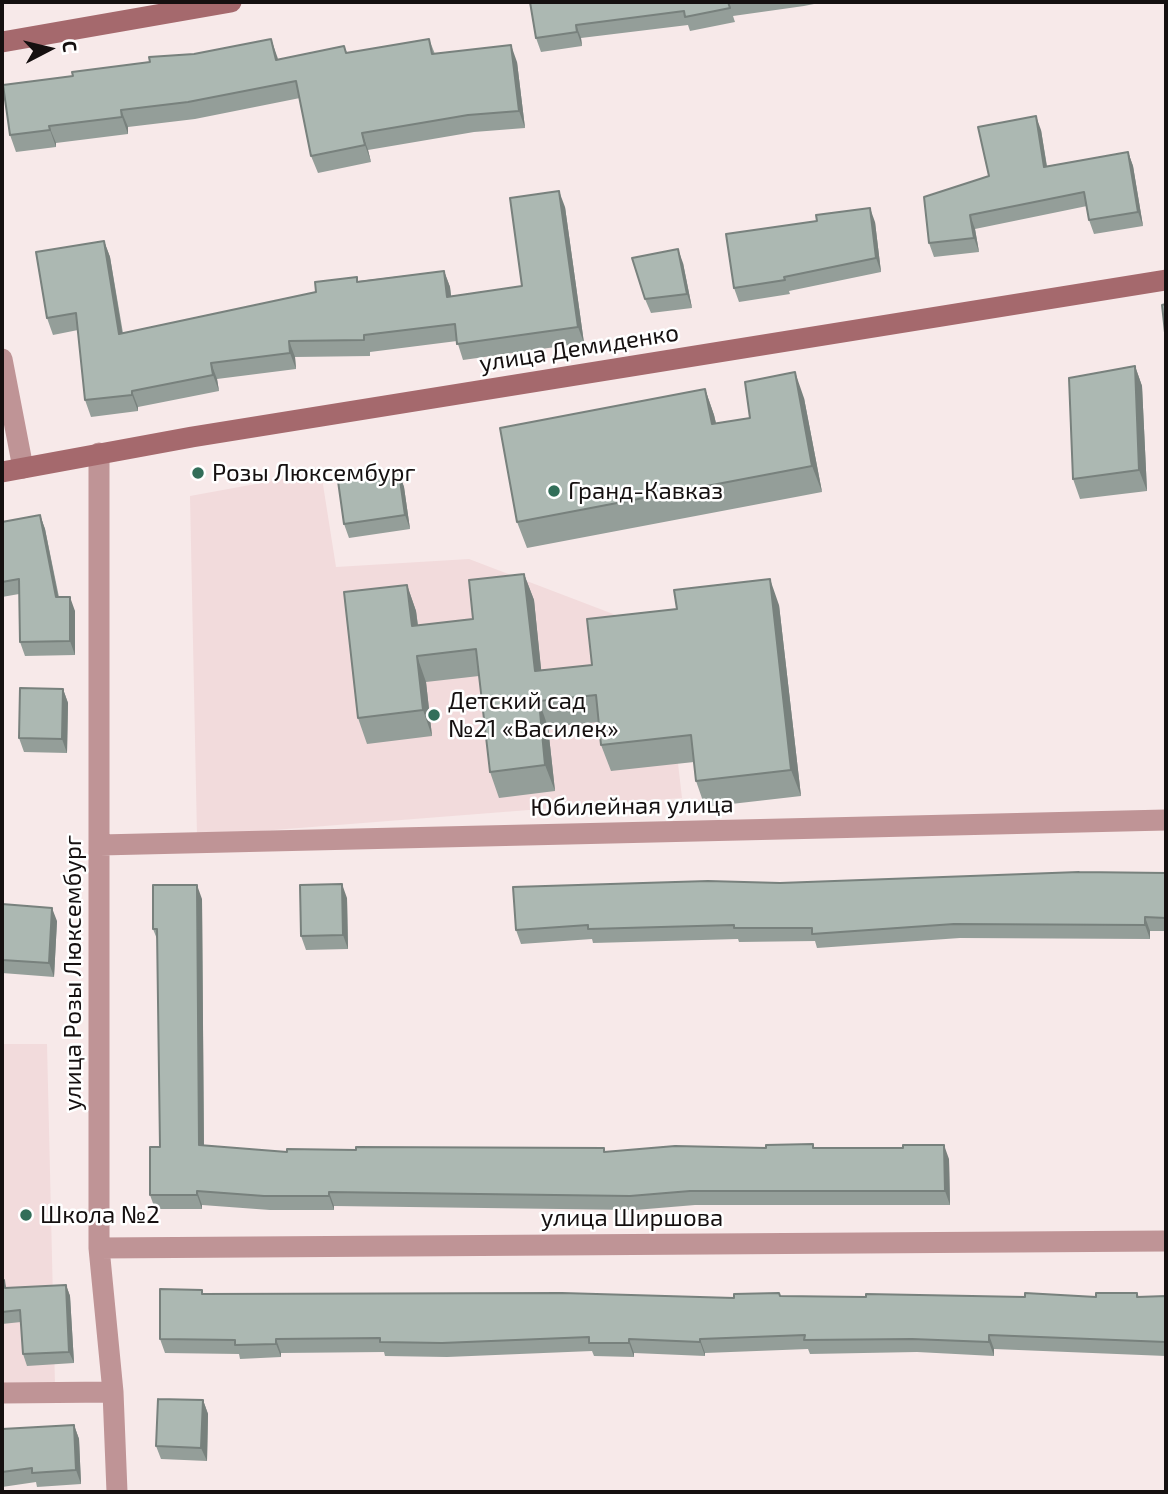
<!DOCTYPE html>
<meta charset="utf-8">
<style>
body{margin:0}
#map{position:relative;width:1168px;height:1494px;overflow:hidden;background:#f7e9e9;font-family:"Exo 2",sans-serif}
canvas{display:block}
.frame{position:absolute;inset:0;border:4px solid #151010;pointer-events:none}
.north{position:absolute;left:14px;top:14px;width:70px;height:70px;-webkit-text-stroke:5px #fff;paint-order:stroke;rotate:83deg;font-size:19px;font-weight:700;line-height:28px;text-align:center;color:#151010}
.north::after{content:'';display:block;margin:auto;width:24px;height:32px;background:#151010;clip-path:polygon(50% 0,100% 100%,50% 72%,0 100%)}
</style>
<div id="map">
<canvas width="1168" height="1494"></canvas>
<div class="frame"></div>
<div class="north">С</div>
</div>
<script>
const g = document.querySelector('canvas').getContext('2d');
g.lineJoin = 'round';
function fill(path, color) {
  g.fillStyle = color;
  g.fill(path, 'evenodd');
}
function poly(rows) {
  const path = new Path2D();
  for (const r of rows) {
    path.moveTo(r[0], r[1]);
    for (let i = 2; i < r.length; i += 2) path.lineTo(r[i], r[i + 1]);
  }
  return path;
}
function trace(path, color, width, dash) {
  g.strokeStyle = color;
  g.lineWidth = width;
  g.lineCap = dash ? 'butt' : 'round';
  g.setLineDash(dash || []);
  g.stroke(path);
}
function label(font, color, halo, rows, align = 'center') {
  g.font = font + ' "Exo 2",sans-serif';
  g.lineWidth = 5;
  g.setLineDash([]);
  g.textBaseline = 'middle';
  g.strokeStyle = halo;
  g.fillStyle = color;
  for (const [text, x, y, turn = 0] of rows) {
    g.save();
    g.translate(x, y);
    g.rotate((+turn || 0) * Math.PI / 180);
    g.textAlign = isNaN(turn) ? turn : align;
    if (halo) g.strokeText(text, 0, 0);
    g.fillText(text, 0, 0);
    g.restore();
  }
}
const built = poly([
 [321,472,336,567,469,559,663,633,682,798,197,836,190,496],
 [2,1044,47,1044,55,1385,2,1389]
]);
const street = poly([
 [2,359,23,468],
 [99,453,99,1248,113,1392,117,1492],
 [100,845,1166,820],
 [99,1248,1166,1241],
 [2,1393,113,1392]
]);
const secondary = poly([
 [2,42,231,2],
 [2,472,192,437,1166,280]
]);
const wall = poly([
 [530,2,824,2,804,6,733,16,735,22,690,31,688,25,581,38,582,46,541,52,536,38],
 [429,39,435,54,517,62,525,128,474,132,368,150,371,162,318,173,311,156,300,98,195,119,128,127,128,134,56,143,56,147,16,152,10,135,277,56,278,60,344,46,347,53],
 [1041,130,1047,166,1128,152,1133,166,1143,226,1094,234,1089,220,1087,206,975,229,979,252,934,257,929,243,989,176],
 [565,207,584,343,463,360,457,341,370,352,370,356,295,357,296,369,217,379,219,391,138,407,138,411,91,417,85,400,78,330,53,335,47,318,104,241,110,257,123,333,316,292,358,281,444,271,450,287,451,296,522,286],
 [875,222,881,272,789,291,790,294,739,302,734,288],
 [683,263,692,308,651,313,645,299],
 [1135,366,1142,386,1147,491,1080,499,1073,479],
 [705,389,714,415,716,423,750,418,804,398,822,492,527,548,517,522],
 [399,473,404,487,410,529,349,538,344,524],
 [40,515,45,529,59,597,75,611,75,655,25,656,20,642,19,594,2,597,2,522],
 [524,574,534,600,541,670,592,665,779,605,801,796,705,807,696,781,694,762,611,771,601,745,599,722,548,727,555,791,499,798,490,772,479,676,426,682,432,736,367,744,358,718,407,585,416,611,418,625,473,619],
 [63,689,68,703,67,753,24,752,19,738],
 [1166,873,1166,931,1150,931,1150,939,960,938,817,948,815,941,739,942,738,939,593,943,592,939,521,944,516,930,780,883],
 [347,898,348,949,306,950,301,936],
 [202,899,204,1146,287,1152,605,1152,766,1148,814,1148,949,1159,950,1205,695,1205,635,1210,334,1206,334,1210,270,1210,202,1205,202,1209,155,1209,150,1195,160,1147,157,939,153,929],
 [2,904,57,921,54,977,2,973],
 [2,1280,4,1280,6,1288,66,1285,70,1296,74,1363,27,1366,23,1354,21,1322,2,1324],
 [779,1293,781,1296,866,1297,1096,1297,1137,1293,1139,1297,1166,1296,1166,1356,994,1349,994,1356,917,1352,810,1354,808,1349,705,1353,705,1356,634,1353,634,1357,594,1356,592,1351,447,1357,385,1356,384,1352,281,1353,281,1357,240,1359,239,1354,165,1353,160,1339,203,1294,734,1298],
 [203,1400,208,1414,207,1461,161,1459,156,1446],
 [74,1425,79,1439,81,1484,37,1487,36,1482,2,1487,2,1429]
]);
const shadedWall = poly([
 [576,25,581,38,582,46,577,32],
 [271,39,277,56,282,77,276,60],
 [511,45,517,62,525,128,519,111],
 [121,110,128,127,128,134,122,117],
 [1036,116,1041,130,1049,181,1044,167],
 [49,126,56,143,56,147,50,130],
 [362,133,368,150,371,162,365,145],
 [1128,152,1133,166,1143,226,1138,212],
 [559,191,565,207,584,343,578,327],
 [870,208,875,222,881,272,876,258],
 [970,215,975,229,979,252,974,238],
 [104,241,110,257,125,350,119,334],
 [678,249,683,263,692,308,687,294],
 [444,271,450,287,453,313,447,297],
 [289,341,295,357,296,369,290,353],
 [211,363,217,379,219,391,213,375],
 [1135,366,1142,386,1147,491,1139,470],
 [795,372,804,398,822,492,812,466],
 [705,389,714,415,722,450,712,424],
 [132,391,138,407,138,411,132,395],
 [399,473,404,487,410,529,405,515],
 [40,515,45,529,61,611,56,597],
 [524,574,534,600,544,697,535,671],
 [770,579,779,605,801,796,791,770],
 [407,585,416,611,421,652,412,626],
 [70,597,75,611,75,655,70,641],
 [417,656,426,682,432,736,423,710],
 [63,689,68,703,67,753,62,739],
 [539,701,548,727,555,791,545,765],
 [342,884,347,898,348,949,343,935],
 [197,885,202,899,204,1159,199,1145],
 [52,908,57,921,54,977,49,963],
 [1145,917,1150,931,1150,939,1145,925],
 [944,1145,949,1159,950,1205,945,1191],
 [197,1191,202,1205,202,1209,197,1195],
 [329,1192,334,1206,334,1210,329,1196],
 [66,1285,70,1296,74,1363,69,1352],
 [989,1335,994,1349,994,1356,989,1342],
 [276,1339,281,1353,281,1357,276,1344],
 [629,1339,634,1353,634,1357,629,1343],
 [700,1339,705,1353,705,1356,700,1342],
 [203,1400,208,1414,207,1461,201,1448],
 [74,1425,79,1439,81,1484,76,1470]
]);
const building = poly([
 [530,2,732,2,728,2,730,8,685,17,684,11,576,25,577,32,536,38,530,2],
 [271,39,276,60,344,46,346,53,429,39,432,54,511,45,519,111,468,115,362,133,365,145,311,156,296,81,188,102,121,110,122,117,49,126,50,130,10,135,3,85,73,76,72,72,150,62,149,57,194,54,271,39],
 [1036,116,1044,167,1128,152,1138,212,1089,220,1084,192,970,215,974,238,929,243,924,197,989,176,978,127,1036,116],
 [559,191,578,327,457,344,455,324,364,335,364,340,289,341,290,353,211,363,213,375,132,391,132,395,85,400,76,313,47,318,36,252,104,241,119,334,316,292,315,282,357,277,357,282,444,271,447,297,522,286,510,198,559,191],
 [870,208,876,258,784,277,785,280,734,288,726,234,817,221,816,215,870,208],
 [678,249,687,294,645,299,632,258,678,249],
 [1166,304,1166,342,1162,305,1166,304],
 [1135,366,1139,470,1073,479,1069,378,1135,366],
 [795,372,812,466,517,522,500,428,705,389,712,424,750,418,745,382,795,372],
 [399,473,405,515,344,524,338,481,399,473],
 [40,515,56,597,70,597,70,641,20,642,19,579,2,582,2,522,40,515],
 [524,574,535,671,592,665,587,619,677,609,674,590,770,579,791,770,696,781,691,735,601,745,596,695,539,701,545,765,490,772,476,649,417,656,423,710,358,718,344,592,407,585,412,626,473,619,469,580,524,574],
 [20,688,63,689,62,739,19,738,20,688],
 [1079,872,1166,873,1166,918,1145,917,1145,925,954,924,812,934,812,928,734,928,734,925,588,929,588,925,516,930,513,887,708,881,780,883,1079,872],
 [342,884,343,935,301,936,300,885,342,884],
 [153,885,197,885,199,1145,287,1152,287,1149,356,1150,356,1147,604,1148,604,1152,675,1146,766,1148,766,1145,813,1144,813,1148,903,1148,903,1145,944,1145,945,1191,690,1191,630,1196,329,1192,329,1196,264,1196,197,1191,197,1195,150,1195,150,1147,160,1147,157,929,153,929,153,885],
 [2,904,52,908,49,963,2,960,2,904],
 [2,1280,4,1280,5,1288,66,1285,69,1352,23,1354,20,1310,2,1312,2,1280],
 [160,1289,202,1290,202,1294,562,1293,734,1298,734,1294,779,1293,780,1296,866,1297,866,1294,1025,1297,1025,1293,1096,1297,1096,1293,1137,1293,1137,1297,1166,1296,1166,1342,989,1335,989,1342,912,1339,804,1340,805,1335,700,1339,700,1342,629,1339,629,1343,589,1343,589,1337,442,1343,380,1342,380,1338,276,1339,276,1344,235,1345,235,1340,160,1339,160,1289],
 [158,1399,203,1400,201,1448,156,1446,158,1399],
 [74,1425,76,1470,32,1473,32,1468,2,1472,2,1429,74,1425]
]);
const markers = [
 [198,473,7,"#326e59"],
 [554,491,7,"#326e59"],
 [434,715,7,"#326e59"],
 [26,1215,7,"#326e59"]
];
const streetNames = [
 ["улица Демиденко",579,348,-9],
 ["Юбилейная улица",632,806,-1],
 ["улица Розы Люксембург",73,973,-90],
 ["улица Ширшова",632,1218]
];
const poiNames = [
 ["Розы Люксембург",212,473],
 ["Гранд-Кавказ",568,491],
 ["Детский сад",448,701],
 ["№21 «Василек»",448,729],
 ["Школа №2",40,1215]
];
fill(built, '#f2dbdc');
trace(street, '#bf9496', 21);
trace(secondary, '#a5696d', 21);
fill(wall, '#949e99');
fill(shadedWall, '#78817d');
fill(building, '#acb8b2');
trace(building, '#78817d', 2);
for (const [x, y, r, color] of markers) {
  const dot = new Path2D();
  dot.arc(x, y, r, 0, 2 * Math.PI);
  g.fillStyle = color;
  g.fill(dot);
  trace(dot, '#fff', 2.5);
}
label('24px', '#151010', '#fff', streetNames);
label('24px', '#151010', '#fff', poiNames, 'left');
</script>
